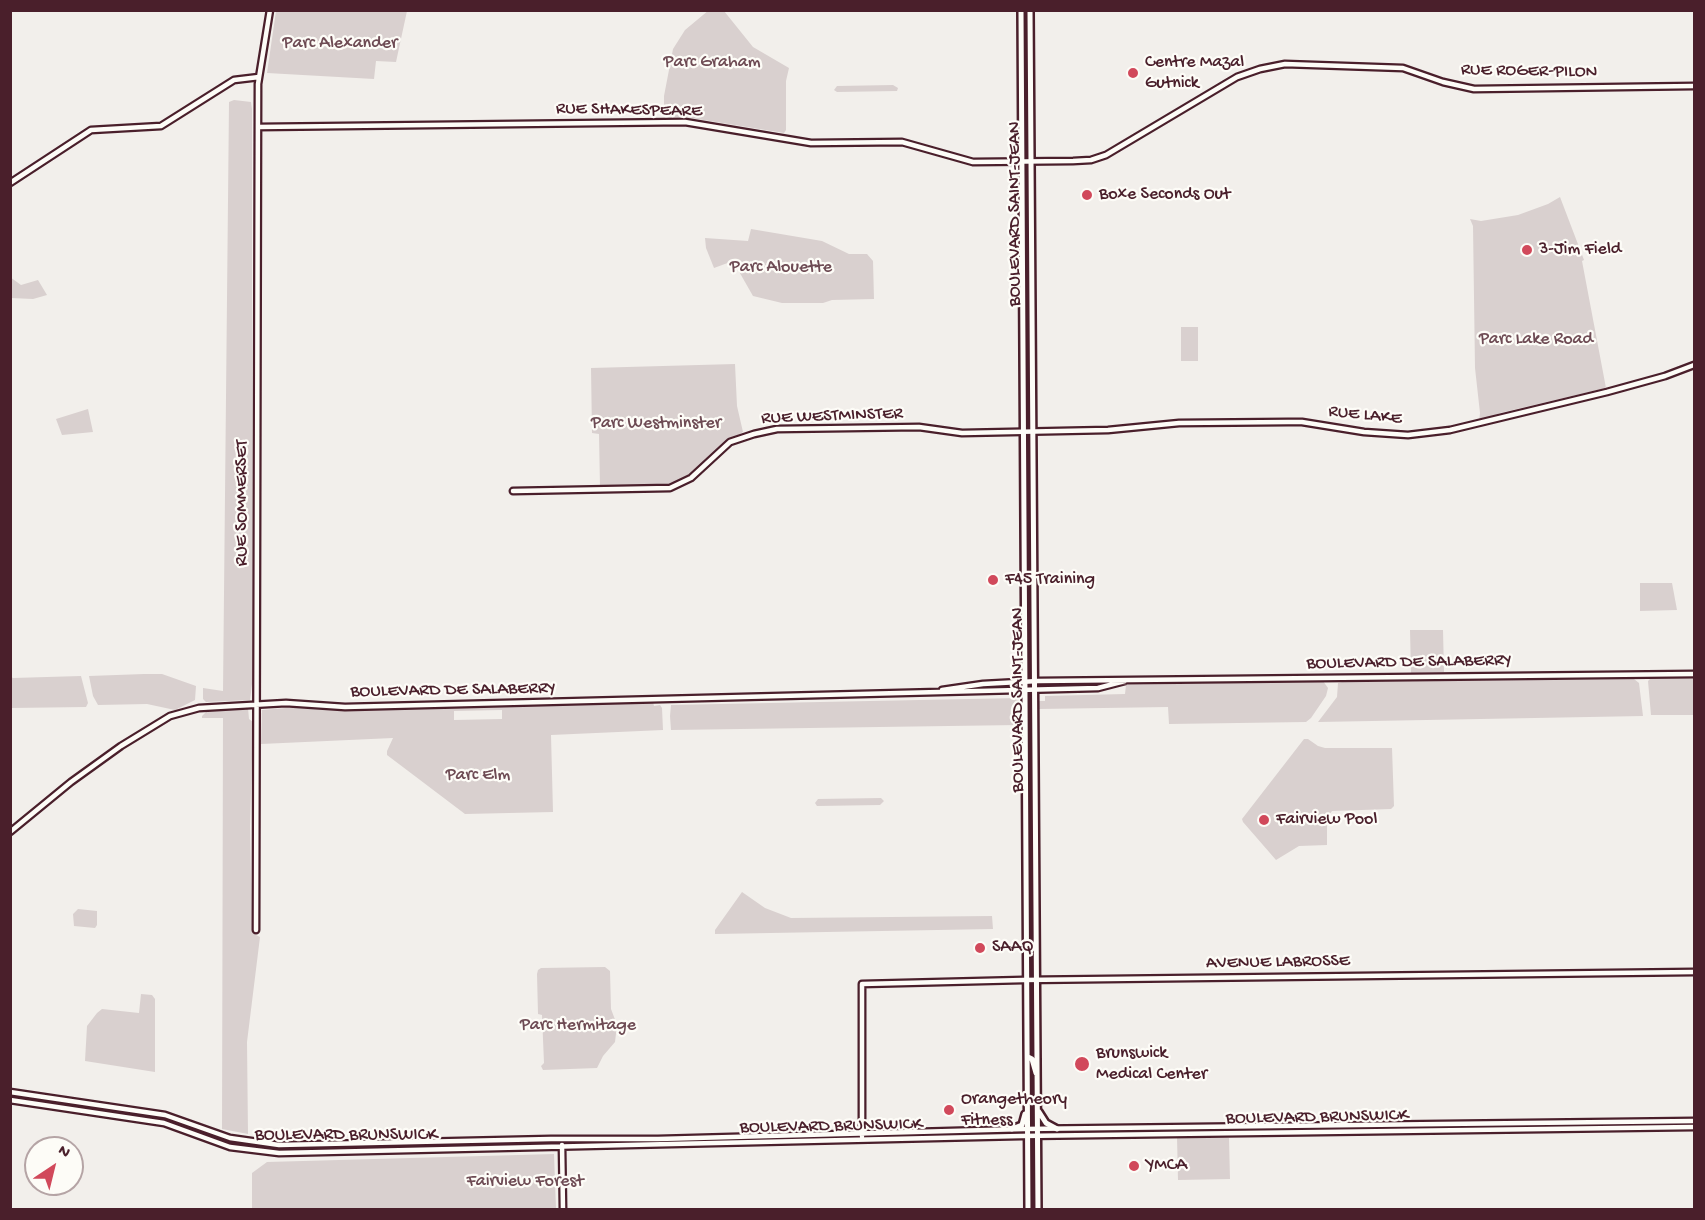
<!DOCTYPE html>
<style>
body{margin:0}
#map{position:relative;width:1705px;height:1220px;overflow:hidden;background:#f2efeb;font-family:"Gochi Hand",sans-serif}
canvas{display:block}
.frame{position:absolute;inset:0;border:12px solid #4a1f2b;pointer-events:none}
.north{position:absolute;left:24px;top:1136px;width:60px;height:60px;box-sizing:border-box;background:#fdfcf7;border:2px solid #b5a4a5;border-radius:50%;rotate:35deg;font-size:16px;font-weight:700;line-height:24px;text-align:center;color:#4a1f2b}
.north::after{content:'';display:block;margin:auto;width:21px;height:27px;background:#d1495b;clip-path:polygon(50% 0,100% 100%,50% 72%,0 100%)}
</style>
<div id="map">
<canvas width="1705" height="1220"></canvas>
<div class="frame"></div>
<div class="north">N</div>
</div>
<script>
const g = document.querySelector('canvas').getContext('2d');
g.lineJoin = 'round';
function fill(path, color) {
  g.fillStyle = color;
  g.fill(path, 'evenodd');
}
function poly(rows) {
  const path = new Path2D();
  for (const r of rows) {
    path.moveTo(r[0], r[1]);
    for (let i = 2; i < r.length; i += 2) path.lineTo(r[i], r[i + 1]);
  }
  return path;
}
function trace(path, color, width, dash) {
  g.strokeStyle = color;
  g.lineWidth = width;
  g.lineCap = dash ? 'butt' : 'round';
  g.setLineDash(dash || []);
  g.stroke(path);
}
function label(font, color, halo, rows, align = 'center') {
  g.font = font + ' "Gochi Hand",sans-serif';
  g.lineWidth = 4.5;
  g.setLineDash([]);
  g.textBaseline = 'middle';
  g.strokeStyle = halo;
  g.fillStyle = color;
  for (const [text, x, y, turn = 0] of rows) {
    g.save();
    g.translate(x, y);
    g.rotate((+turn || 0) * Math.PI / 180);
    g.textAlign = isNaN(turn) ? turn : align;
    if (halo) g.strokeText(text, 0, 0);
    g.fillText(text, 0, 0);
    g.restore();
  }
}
const green = poly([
 [709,10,724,11,753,47,789,68,786,81,786,130,784,133,685,117,667,117,664,115,664,96,673,49,685,30],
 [276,11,407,11,396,62,376,61,374,79,267,73],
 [893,85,898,88,897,91,837,92,834,90,837,86],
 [234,100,251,102,252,109,252,684,250,700,206,702,203,699,203,688,223,691,229,102],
 [1560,197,1584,260,1582,261,1606,388,1500,413,1479,422,1480,413,1475,368,1473,226,1470,219,1481,221,1518,215,1548,204],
 [1026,210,1029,238,1029,382,1027,361],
 [751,229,822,241,849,254,867,254,873,261,874,299,832,300,823,303,782,303,753,296,733,261,714,268,706,248,705,238,748,241],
 [10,277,21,285,38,280,47,295,33,299,11,298],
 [1181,327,1198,327,1198,361,1181,361],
 [735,364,737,406,743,432,724,444,685,478,673,485,667,487,600,487,599,434,592,433,591,368],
 [88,409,93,432,62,435,56,419],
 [1640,583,1672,583,1677,610,1640,611],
 [1410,630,1443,630,1444,672,1411,673],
 [144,674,162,674,196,686,195,700,175,710,147,704,98,705,93,696,89,676],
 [81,676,88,703,86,707,11,708,11,677,13,678],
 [1694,677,1694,715,1651,715,1648,681,1651,678],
 [1634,679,1639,683,1643,716,1318,722,1337,697,1338,683,1342,682],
 [1323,681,1328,688,1326,696,1311,718,1306,722,1169,724,1168,707,1039,709,1039,701,1045,701,1045,696,1125,694,1126,685],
 [1019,698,1018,725,671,730,670,716,671,705],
 [653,702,654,706,660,705,662,708,663,730,551,735,553,812,465,814,387,755,387,751,393,738,261,744,262,710,298,707,325,710],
 [502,710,502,719,454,720,454,711],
 [240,708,245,710,248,708,249,719,253,722,250,826,252,933,260,937,247,1042,248,1134,222,1129,223,718,202,718,202,716,207,711],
 [1304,739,1308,739,1318,746,1325,748,1392,748,1394,806,1391,809,1332,811,1327,818,1327,845,1299,846,1276,860,1243,822,1242,819],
 [881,798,884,801,880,805,817,806,815,803,818,799],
 [742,892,765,908,791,918,992,916,993,929,715,934,715,930],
 [78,909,97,911,97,925,95,928,74,926,73,914],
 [605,967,610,971,611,1009,617,1025,615,1042,603,1056,597,1068,543,1070,541,1066,544,1063,542,1015,538,1014,537,974,538,970,541,968],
 [141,994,152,995,155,999,155,1072,85,1061,87,1026,97,1013,102,1009,139,1013],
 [1177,1137,1229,1138,1230,1179,1178,1180],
 [554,1154,556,1209,252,1209,252,1173,267,1162]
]);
const minor = poly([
 [258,127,685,122,811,143,902,142,973,162,1073,161,1091,160,1106,155,1237,77,1260,69,1285,64,1403,68,1443,82,1474,89,1694,86],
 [10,183,91,130,161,126,234,80,259,77],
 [513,491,670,488,691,478,730,442,754,434,777,429,919,427,962,433,1108,430,1179,423,1288,422,1302,422,1364,432,1408,435,1450,430,1607,392,1665,376,1694,365],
 [942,690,983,684,1038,681,1694,674],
 [10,832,71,782,121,746,170,716,199,708,286,703,345,707,1098,688,1125,681],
 [256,930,258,84,270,10],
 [10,1092,165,1115,230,1138,279,1145,551,1139,658,1139,1024,1129,1694,1121],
 [10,1100,164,1123,230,1147,279,1153,1021,1136,1694,1127],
 [862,1136,862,984,1023,980,1694,972],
 [562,1145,563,1210]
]);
const major = poly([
 [1021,10,1028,1210],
 [1030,10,1038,1210],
 [1028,1057,1032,1059,1036,1073],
 [1039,1112,1046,1123,1057,1129],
 [1012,1129,1022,1125,1025,1114]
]);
const markers = [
 [1133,73,6,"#d1495b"],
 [1087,195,6,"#d1495b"],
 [1527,250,6,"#d1495b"],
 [993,580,6,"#d1495b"],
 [1264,820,6,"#d1495b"],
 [980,948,6,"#d1495b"],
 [1082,1064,8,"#d1495b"],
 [949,1110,6,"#d1495b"],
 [1134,1166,6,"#d1495b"]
];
const parkNames = [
 ["Parc Alexander",340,44],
 ["Parc Graham",712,63],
 ["Parc Alouette",781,268],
 ["Parc Lake Road",1536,340],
 ["Parc Westminster",656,424],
 ["Parc Elm",478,776],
 ["Parc Hermitage",578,1026],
 ["Fairview Forest",525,1182]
];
const poiNames = [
 ["Centre Mazal",1145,63],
 ["Gutnick",1145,84],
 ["Boxe Seconds Out",1099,195],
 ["3-Jim Field",1539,250],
 ["F45 Training",1005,580],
 ["Fairview Pool",1276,820],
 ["SAAQ",992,948],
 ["Brunswick",1096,1054],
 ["Medical Center",1096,1075],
 ["Orangetheory",961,1100],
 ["Fitness",961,1121],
 ["YMCA",1146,1166]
];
const streetNames = [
 ["RUE ROGER-PILON",1529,72,1],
 ["RUE SHAKESPEARE",629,111,1],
 ["BOULEVARD SAINT-JEAN",1016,214,-90],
 ["RUE LAKE",1365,416,6],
 ["RUE WESTMINSTER",832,417,-2],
 ["RUE SOMMERSET",243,503,-90],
 ["BOULEVARD DE SALABERRY",1409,663,-1],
 ["BOULEVARD DE SALABERRY",453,691,-1],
 ["BOULEVARD SAINT-JEAN",1019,700,-90],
 ["AVENUE LABROSSE",1278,963,-1],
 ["BOULEVARD BRUNSWICK",1317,1118,-1],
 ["BOULEVARD BRUNSWICK",831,1127,-1],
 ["BOULEVARD BRUNSWICK",346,1136]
];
fill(green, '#d9d0cf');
trace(minor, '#4a1f2b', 9);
trace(major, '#4a1f2b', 10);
trace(minor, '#fdfcf7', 4.5);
trace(major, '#fdfcf7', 5);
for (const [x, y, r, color] of markers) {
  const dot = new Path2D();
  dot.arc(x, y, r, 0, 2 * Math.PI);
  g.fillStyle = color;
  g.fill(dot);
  trace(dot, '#fdfcf7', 2);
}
label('18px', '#6e4b54', '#fdfcf7', parkNames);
label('18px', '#4a1f2b', '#fdfcf7', poiNames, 'left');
label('18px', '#4a1f2b', '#fdfcf7', streetNames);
</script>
